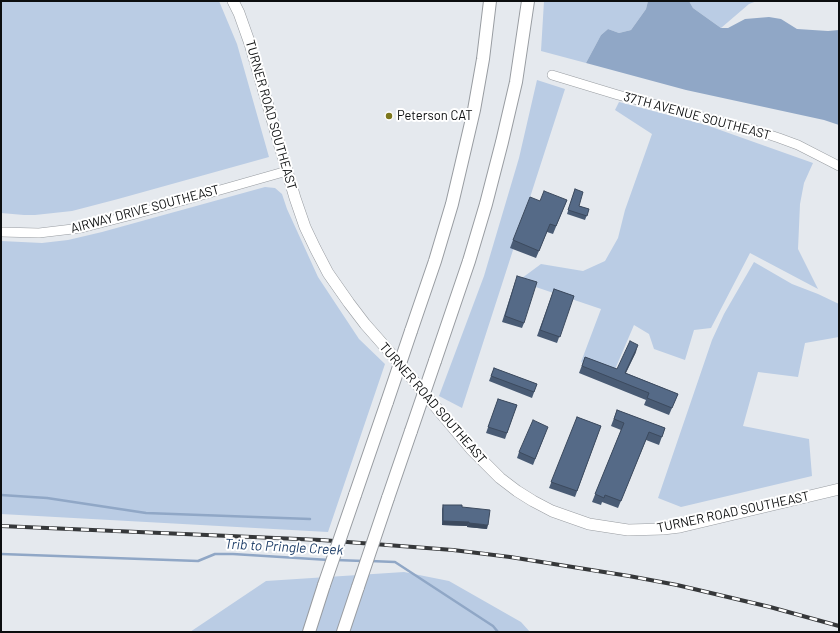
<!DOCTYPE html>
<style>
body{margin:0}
#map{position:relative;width:840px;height:633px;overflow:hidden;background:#e5e9ee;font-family:Barlow,sans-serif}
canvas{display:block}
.frame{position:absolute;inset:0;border:2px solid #0c0e0f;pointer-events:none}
</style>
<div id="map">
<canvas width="840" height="633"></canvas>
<div class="frame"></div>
</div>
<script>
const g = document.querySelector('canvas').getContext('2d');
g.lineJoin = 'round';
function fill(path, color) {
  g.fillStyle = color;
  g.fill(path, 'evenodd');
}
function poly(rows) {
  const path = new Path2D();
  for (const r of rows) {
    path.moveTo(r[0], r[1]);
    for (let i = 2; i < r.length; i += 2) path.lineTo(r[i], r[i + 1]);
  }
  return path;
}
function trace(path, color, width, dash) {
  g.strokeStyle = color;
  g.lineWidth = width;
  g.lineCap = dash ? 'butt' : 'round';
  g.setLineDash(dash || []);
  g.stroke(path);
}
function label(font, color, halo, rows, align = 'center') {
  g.font = font + ' Barlow,sans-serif';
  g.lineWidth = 4;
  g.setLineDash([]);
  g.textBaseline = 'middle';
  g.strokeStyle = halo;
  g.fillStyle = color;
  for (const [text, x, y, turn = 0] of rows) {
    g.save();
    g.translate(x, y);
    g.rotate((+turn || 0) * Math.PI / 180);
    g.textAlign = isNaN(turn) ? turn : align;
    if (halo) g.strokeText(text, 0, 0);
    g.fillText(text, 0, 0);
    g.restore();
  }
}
const green = poly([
 [1,1,219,1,237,44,269,157,118,199,72,211,35,215,24,215,1,213],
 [544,1,648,1,646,9,631,30,619,33,608,29,601,35,586,63,541,51],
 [689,1,757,1,749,4,721,28,693,8],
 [537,80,565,89,462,408,439,396,484,276,519,158],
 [619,102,706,125,813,163,804,183,800,204,798,249,818,289,750,253,711,328,694,330,685,360,654,349,649,334,634,325,613,374,581,362,601,309,518,281,541,264,583,271,605,261,618,238,625,210,652,134,615,110],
 [265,187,275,188,282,194,287,209,318,277,359,339,385,364,328,532,1,514,1,241,42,243,68,240,102,232],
 [754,262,792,284,818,294,839,304,839,337,805,343,798,377,758,372,743,426,809,439,812,476,681,507,658,498,712,340,724,314],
 [404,572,449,581,521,622,530,632,190,632,266,581]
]);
const water = poly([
 [648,1,689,1,693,8,721,28,728,28,745,19,769,17,781,19,797,29,828,31,839,30,839,125,824,120,686,90,586,63,601,35,608,29,619,33,631,30,646,9]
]);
const stream = poly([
 [1,495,47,498,146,513,310,519],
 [1,554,198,561,215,554,233,554,329,560],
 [336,560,363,561],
 [370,561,395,562,493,626,498,632]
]);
const minor = poly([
 [552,75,618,95,758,131,779,138,798,145,839,166],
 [1,232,39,233,81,228,132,215,287,171]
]);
const major = poly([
 [233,1,239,13,250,44,295,198,305,227,315,248,328,273,349,303,365,324,387,349,471,449,500,478,517,491,533,501,552,511,589,524,628,530,663,529,680,527,839,489]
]);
const highway = poly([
 [411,331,435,261,452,204,460,170,474,110,483,59,490,1],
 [435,361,469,261,486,204,502,142,516,82,528,1],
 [355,495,387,402],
 [388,498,411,431],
 [309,632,324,585],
 [343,632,358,587]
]);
const rail = poly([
 [1,526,321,540,453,550,510,557,629,576,677,585,770,607,839,626]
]);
const highwayBridge = poly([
 [387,402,411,331],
 [411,431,435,361],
 [324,585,355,495],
 [358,587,388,498]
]);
const wall = poly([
 [575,189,579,206,589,209,585,220,567,214],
 [567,200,553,234,547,232,536,258,510,248,513,240,540,201],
 [515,282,524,323,522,328,502,322],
 [554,289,574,296,557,343,537,336],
 [636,352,626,373,678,394,669,415,644,405,646,400,579,373,585,357,617,369],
 [494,368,537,384,532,398,489,381],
 [498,399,517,405,505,439,486,433],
 [617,410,665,428,659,445,646,440,618,508,602,502,601,505,592,502,621,430,611,426],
 [577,417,601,426,575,497,549,488],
 [546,432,533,465,517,458,519,452],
 [443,505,462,507,487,529,467,527,467,526,442,525,442,509]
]);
const shadedWall = poly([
 [638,345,636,352,622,380,625,373],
 [443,521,469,522,467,526,442,525],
 [469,523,488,525,487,529,467,527]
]);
const building = poly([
 [575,189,583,192,579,206,589,209,587,216,568,210,575,189],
 [544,191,567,200,556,226,550,224,539,251,513,240,530,197,540,201,544,191],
 [517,276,537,282,524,323,505,316,517,276],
 [554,289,574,296,560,337,540,330,554,289],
 [630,341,638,345,625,373,678,394,672,408,647,398,649,393,582,366,585,357,617,369,630,341],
 [494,368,537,384,534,392,491,376,494,368],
 [498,399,517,405,507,433,488,427,498,399],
 [617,410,665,428,662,437,649,432,621,501,605,495,604,498,595,494,624,423,614,419,617,410],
 [577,417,601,426,577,491,551,482,577,417],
 [533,420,548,427,535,459,519,452,533,420],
 [443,505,462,505,462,507,490,510,488,525,469,523,469,522,443,521,443,505]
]);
const markers = [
 [389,116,4,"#7c771c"]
];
const streetNames = [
 ["TURNER ROAD SOUTHEAST",271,115,74],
 ["37TH AVENUE SOUTHEAST",697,116,15],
 ["AIRWAY DRIVE SOUTHEAST",145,209,-15],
 ["TURNER ROAD SOUTHEAST",433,403,49],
 ["TURNER ROAD SOUTHEAST",733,512,-12]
];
const poiNames = [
 ["Peterson CAT",397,116]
];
const waterNames = [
 ["Trib to Pringle Creek",284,547,3]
];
fill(green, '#bacce4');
fill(water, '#90a7c6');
trace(stream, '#90a7c6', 2.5);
trace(minor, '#989ca1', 10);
trace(major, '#989ca1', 12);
trace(highway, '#989ca1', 14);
trace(minor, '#fff', 9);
trace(major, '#fff', 11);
trace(highway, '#fff', 12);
trace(rail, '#36383a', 4);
trace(rail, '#fff', 2.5, [8]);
trace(highwayBridge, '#989ca1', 14, []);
trace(highwayBridge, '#fff', 12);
fill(wall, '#495b74');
fill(shadedWall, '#3c4a5e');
fill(building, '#556a87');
trace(building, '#3c4a5e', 1);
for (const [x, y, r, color] of markers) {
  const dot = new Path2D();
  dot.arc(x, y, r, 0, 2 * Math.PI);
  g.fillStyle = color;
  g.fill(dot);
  trace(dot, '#fff', 1.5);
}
label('13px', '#0c0e0f', '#fff', streetNames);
label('13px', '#0c0e0f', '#fff', poiNames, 'left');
label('italic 14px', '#1f3f69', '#fff', waterNames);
</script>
